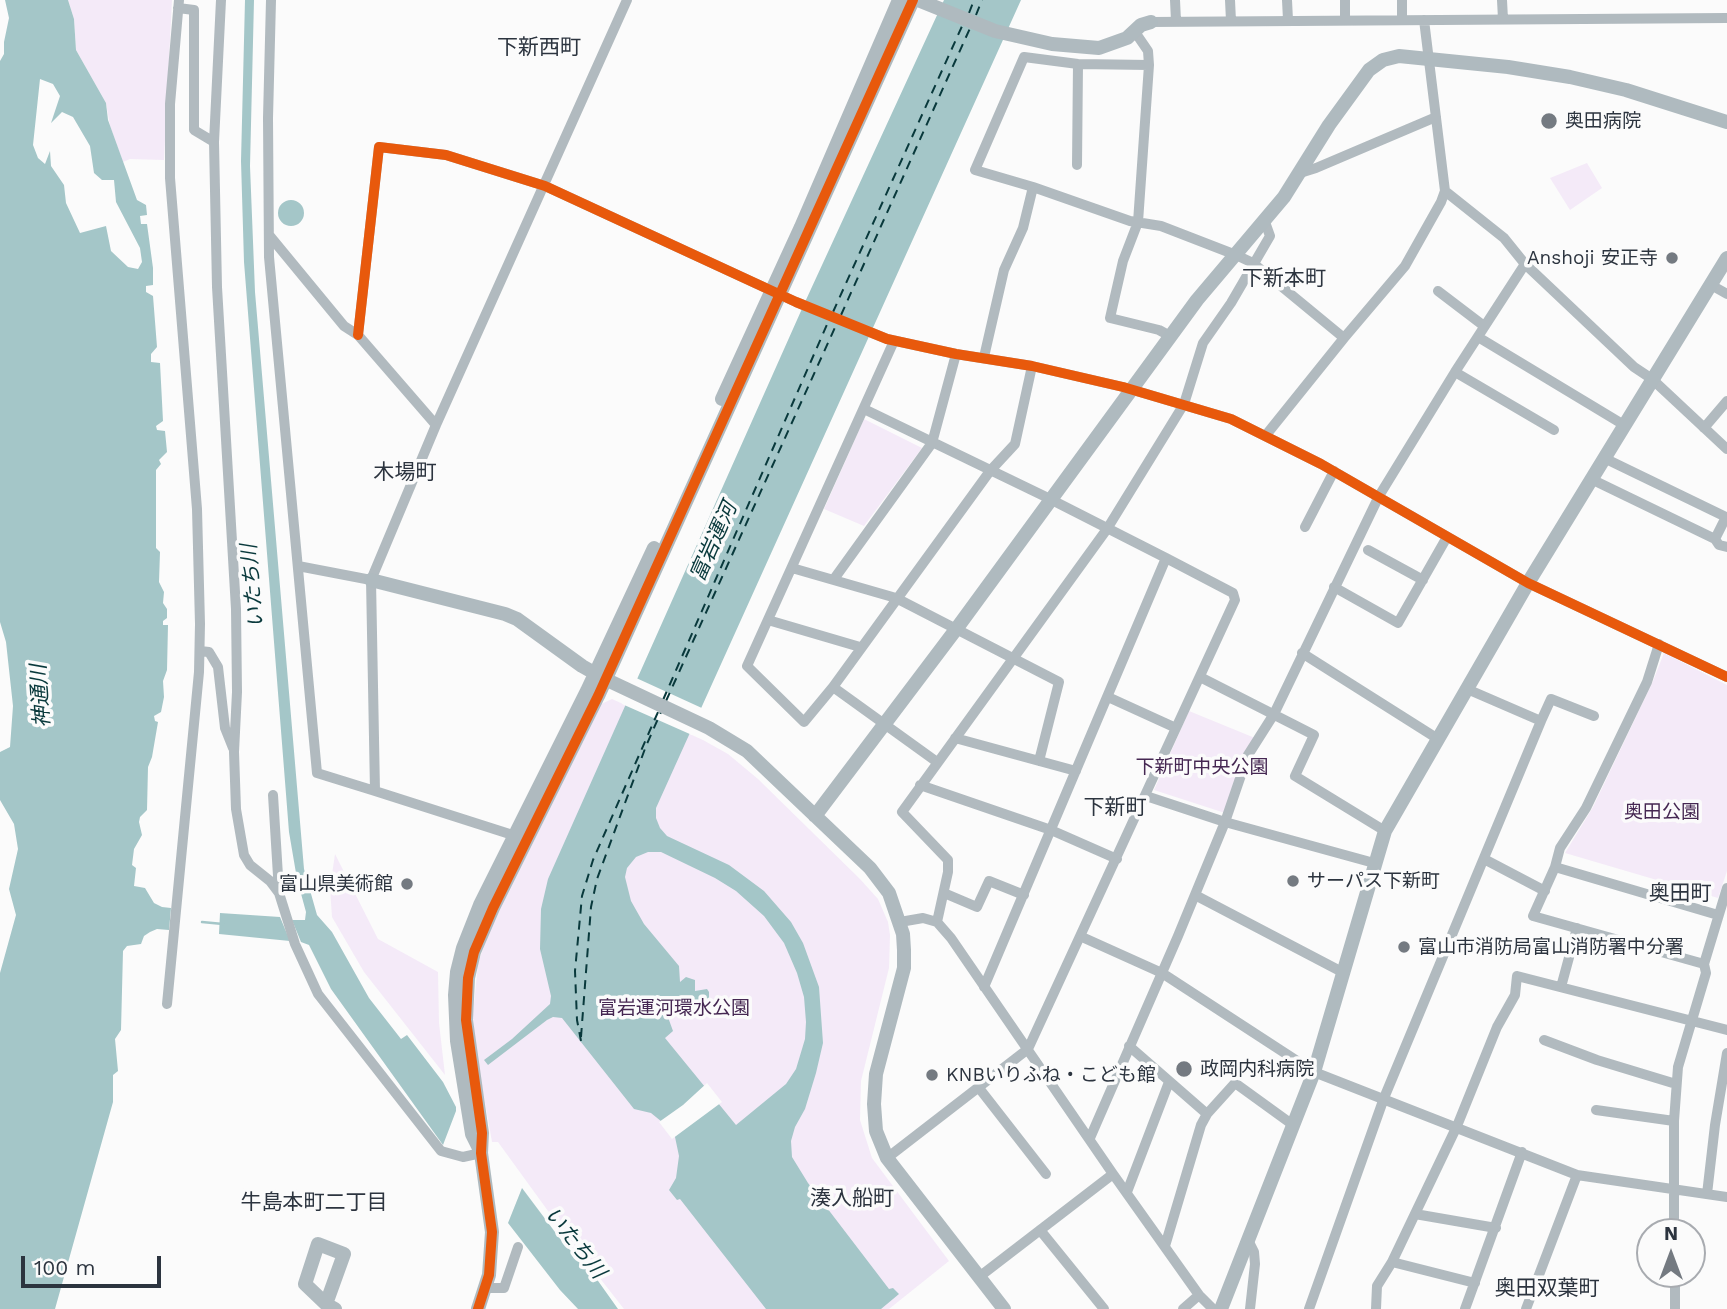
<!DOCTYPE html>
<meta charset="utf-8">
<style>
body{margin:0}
#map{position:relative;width:1727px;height:1309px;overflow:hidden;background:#fbfbfb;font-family:"Work Sans",sans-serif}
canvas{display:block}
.north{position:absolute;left:1636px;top:1218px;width:70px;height:70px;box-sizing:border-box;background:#fbfbfb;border:2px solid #a8abb0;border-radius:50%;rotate:0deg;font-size:19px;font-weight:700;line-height:28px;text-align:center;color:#2c343f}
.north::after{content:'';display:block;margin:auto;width:24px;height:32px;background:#747a81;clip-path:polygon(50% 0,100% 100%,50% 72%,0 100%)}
.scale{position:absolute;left:21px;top:1256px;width:140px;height:32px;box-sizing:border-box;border:4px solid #2c343f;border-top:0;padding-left:9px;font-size:21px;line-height:24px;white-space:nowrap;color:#2c343f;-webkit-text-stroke:5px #fbfbfb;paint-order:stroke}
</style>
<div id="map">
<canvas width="1727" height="1309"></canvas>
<div class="north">N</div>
<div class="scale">100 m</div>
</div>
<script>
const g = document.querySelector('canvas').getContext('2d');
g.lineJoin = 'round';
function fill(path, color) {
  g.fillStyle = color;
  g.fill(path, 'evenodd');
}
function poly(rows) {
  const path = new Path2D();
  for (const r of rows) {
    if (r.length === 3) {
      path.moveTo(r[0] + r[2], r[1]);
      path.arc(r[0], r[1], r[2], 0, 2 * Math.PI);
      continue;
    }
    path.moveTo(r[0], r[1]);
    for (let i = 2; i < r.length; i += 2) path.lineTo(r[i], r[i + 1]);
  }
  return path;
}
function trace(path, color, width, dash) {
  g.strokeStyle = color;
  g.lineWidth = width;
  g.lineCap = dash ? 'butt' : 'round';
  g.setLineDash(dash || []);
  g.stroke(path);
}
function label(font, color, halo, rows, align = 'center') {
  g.font = font + ' "Work Sans","Noto Sans JP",sans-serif';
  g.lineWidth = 7;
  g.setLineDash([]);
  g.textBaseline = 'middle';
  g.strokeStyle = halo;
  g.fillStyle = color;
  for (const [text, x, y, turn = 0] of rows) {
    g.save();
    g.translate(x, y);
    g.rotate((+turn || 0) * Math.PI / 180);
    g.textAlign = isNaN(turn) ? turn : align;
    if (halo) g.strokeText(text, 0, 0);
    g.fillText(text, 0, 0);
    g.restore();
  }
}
const green = poly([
 [68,0,172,0,164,160,130,159,123,162,110,126,106,103,76,50,74,19],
 [1587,163,1602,188,1570,210,1550,178],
 [864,419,922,448,864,526,824,509],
 [1664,653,1727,685,1727,871,1718,898,1565,853,1593,807,1653,681],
 [612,699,703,740,728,754,758,779,860,879,878,899,888,922,890,935,889,968,861,1081,860,1120,872,1158,949,1261,889,1309,624,1309,581,1254,571,1247,561,1235,554,1223,556,1222,498,1142,492,1142,475,1046,473,1015,478,963,494,919,599,705],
 [1189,711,1255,738,1225,813,1154,790],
 [335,854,378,939,438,972,439,1023,445,1075,364,972,332,917,330,888]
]);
const water = poly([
 [5,0,68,0,74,19,76,50,106,103,108,120,137,200,146,205,147,215,140,216,141,224,147,224,153,268,153,285,146,286,146,292,153,296,157,347,151,354,151,362,160,363,163,421,156,426,157,430,165,431,167,452,159,460,161,464,156,470,156,548,160,552,159,582,164,592,163,603,167,609,167,618,163,621,163,625,168,625,167,670,163,681,164,697,161,712,154,716,155,721,158,722,152,757,148,767,147,810,140,817,139,822,142,835,134,849,132,865,136,868,134,886,145,888,154,903,162,907,171,908,169,930,157,929,150,932,144,936,141,944,127,946,123,951,121,1030,115,1039,118,1071,113,1075,113,1102,55,1309,0,1309,0,973,16,915,9,889,18,849,14,824,0,800,0,752,10,747,13,706,6,642,0,622,0,61,4,54,4,42,9,18],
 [40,79,53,84,60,96,51,123,62,112,73,117,90,146,94,173,102,180,114,180,116,202,140,248,142,262,138,269,128,267,111,251,106,226,80,233,66,203,64,185,51,166,50,151,45,164,38,158,33,145],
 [245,0,254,0,250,166,255,292,304,869,317,915,332,932,369,998,401,1039,407,1035,443,1082,456,1107,456,1111,443,1145,331,989,309,945,301,942,292,920,305,920,306,912,297,879,289,832,244,262,241,161],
 [944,0,1021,0,656,808,656,818,660,828,667,836,729,865,764,891,791,922,803,943,819,987,823,1043,816,1073,805,1109,795,1127,791,1141,792,1157,808,1183,889,1289,893,1288,899,1294,881,1309,766,1309,680,1199,677,1200,669,1190,676,1178,679,1156,675,1137,667,1126,651,1113,634,1109,562,1018,553,1017,547,1020,488,1065,484,1060,512,1039,550,1004,551,996,540,949,541,909,548,879,805,302],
 [648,852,661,852,715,878,736,891,764,916,784,943,797,973,804,997,806,1022,805,1039,796,1069,786,1084,736,1125,665,1038,673,1031,669,1020,671,1004,680,998,692,1004,709,1000,709,992,707,989,695,991,695,980,686,977,680,982,679,966,644,924,631,901,625,877,627,868,636,857],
 [291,213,13],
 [220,913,280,917,290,941,219,934],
 [522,1188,564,1244,591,1271,618,1309,578,1309,560,1290,508,1223]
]);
const pier = poly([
 [634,677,704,709,692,735,622,704],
 [707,1083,722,1102,672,1139,659,1122,683,1105]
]);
const stream = poly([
 [202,922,223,924]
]);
const ferry = poly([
 [969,13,974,0],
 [976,15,982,0],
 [833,312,963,24],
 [841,315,971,26],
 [663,700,829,320],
 [666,701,837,323],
 [581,1037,591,907,597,879,646,746,661,712],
 [581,1041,577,1020,575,971,582,896,593,860,658,712]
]);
const street = poly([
 [221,0,214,142,217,287,236,609,237,692,234,752,236,809,244,855,250,865,270,881,279,893,295,944,318,994,441,1151,463,1157,481,1153],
 [271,0,268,118,269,257,317,773,375,791],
 [1175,0,1176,21],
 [1230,0,1231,21],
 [1287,0,1288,20],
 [1345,0,1345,20],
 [1402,0,1402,20],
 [1502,0,1503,19],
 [178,8,194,10,194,130,214,142],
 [1151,22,1727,18],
 [1135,32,1148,51,1149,65,1138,222,1123,261,1110,318,1159,330,1170,336],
 [1149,65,1078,64,1024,57,975,170,1033,187,1130,221,1161,226,1236,255,1253,263,1344,338],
 [1077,165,1078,64],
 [1300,173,1316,168,1436,117],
 [1445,191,1504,238,1525,264,1634,367,1652,379,1727,449],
 [269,235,344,326,358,335,436,425],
 [1711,285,1727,294],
 [1438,291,1484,326],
 [358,335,379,147,446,155,545,186,796,302,887,339,956,354,1032,366,1123,387,1231,419,1321,464,1528,583,1727,677],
 [1478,337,1624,425],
 [894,341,747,666,804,722,833,687,990,471,1015,444,1032,366],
 [984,357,1004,270,1023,228,1033,187],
 [1455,372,1554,430],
 [864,409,1044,496,1166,558,1233,593,1235,600,1028,1049,887,1158],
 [1704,428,1727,401],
 [1266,435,1344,338,1405,266,1441,202,1445,191,1424,20],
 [1591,479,1715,539,1726,517,1604,458],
 [1305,527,1334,471],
 [1715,539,1719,545,1727,547],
 [1368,550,1423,580],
 [298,566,371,580],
 [792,568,896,598,1059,682,1039,761],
 [834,579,932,443,956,354],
 [1334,587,1398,623,1447,537],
 [768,620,860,647],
 [1659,644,1647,682,1586,808,1560,848,1555,867,1533,916,1704,964],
 [200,651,209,652,218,667,225,728,233,748],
 [1302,653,1438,739],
 [1200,677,1314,735,1295,776,1385,831],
 [833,687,937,762],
 [1108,697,1176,728],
 [1541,721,1551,699,1594,716],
 [955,738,1076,771],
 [920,785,1051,830,1117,859],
 [273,795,279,892],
 [1146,796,1225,822,1374,863],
 [519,837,375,791,371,580,436,425,627,0],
 [1484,859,1545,891],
 [1555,867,1718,915],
 [944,893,977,907,989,881,1024,895],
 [1195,895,1344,973],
 [900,922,923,918,937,922,951,938,1113,1174,1199,1295,1213,1309],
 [937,922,948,872,948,860,902,812,1107,529,1184,404,1203,343,1231,303,1270,236,1265,222],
 [1082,937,1162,973,1314,1072,1577,1175,1727,1197],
 [984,987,1166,558],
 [1561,987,1577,928],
 [167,1004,199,672,200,624,197,509,170,178,170,104,179,0],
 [1544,1040,1597,1060,1676,1084],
 [1129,1046,1207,1114],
 [979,1088,1046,1174],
 [1596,1110,1674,1121],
 [1090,1138,1178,936,1225,822,1248,755,1274,714,1379,496,1455,372,1525,264],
 [1127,1192,1169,1082],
 [1707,1194,1715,1125,1727,1053],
 [1415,1214,1496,1228],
 [1040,1230,1104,1309],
 [1674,1232,1674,1121,1678,1067,1706,973,1704,964,1727,888],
 [1248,1240,1254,1252,1255,1264,1250,1309],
 [1165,1246,1201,1125,1207,1114,1235,1083,1293,1125],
 [1392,1262,1475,1283],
 [1675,1274,1675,1309],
 [979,1277,1113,1174],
 [485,1288,504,1288,518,1247],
 [1183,1309,1199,1295],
 [1309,1309,1384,1098,1541,721,1467,689],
 [1376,1309,1377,1286,1392,1262,1457,1126,1497,1027,1515,995,1517,976,1727,1030],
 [1465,1309,1522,1152],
 [1526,1309,1577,1175]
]);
const secondary = poly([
 [918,0,995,31,1052,44,1099,48,1127,38,1141,25,1151,22],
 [722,399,801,227,899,0],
 [371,580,505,614,517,619,582,666,605,679,709,728,747,751,870,868,889,893,903,934,904,950,904,968,876,1074,874,1104,876,1131,887,1158,1004,1309],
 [815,816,957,628,1197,300,1284,197,1329,125,1369,70,1383,60,1399,56,1508,67,1570,77,1626,90,1727,122],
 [481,1152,472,1134,457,1041,455,995,457,972,463,948,480,905,587,691,654,548],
 [326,1304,344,1254,318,1244,305,1284,326,1304,335,1309],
 [478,1309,489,1275,492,1232,481,1153,482,1133,466,1020,468,978,474,952,493,908,598,696,913,0],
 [1221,1309,1314,1072,1385,831,1528,583,1727,258]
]);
const cycleway = poly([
 [358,335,379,147,446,155,545,186,796,302,887,339,956,354,1032,366,1123,387,1231,419,1321,464,1528,583,1727,677],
 [478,1309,489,1275,492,1232,481,1153,482,1133,466,1020,468,978,474,952,493,908,598,696,913,0]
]);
const markers = [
 [1549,121,9,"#747a81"],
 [1672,258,7,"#747a81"],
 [1293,881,7,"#747a81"],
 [407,884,7,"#747a81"],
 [1404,947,7,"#747a81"],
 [1184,1069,9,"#747a81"],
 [932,1075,7,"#747a81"]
];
const poiNames = [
 ["奥田病院",1565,121],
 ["Anshoji 安正寺",1658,258,"right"],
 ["サーパス下新町",1307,881],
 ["富山県美術館",393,884,"right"],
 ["富山市消防局富山消防署中分署",1418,947],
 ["政岡内科病院",1200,1069],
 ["KNBいりふね・こども館",946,1075]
];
const parkNames = [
 ["下新町中央公園",1202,767],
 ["奥田公園",1662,812],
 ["富岩運河環水公園",674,1008]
];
const neighbourhoodNames = [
 ["下新西町",539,48],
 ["下新本町",1284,279],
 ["木場町",405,473],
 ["下新町",1115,808],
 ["奥田町",1680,894],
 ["湊入船町",852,1199],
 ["牛島本町二丁目",314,1203],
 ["奥田双葉町",1547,1289]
];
const waterNames = [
 ["富岩運河",714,542,-66],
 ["いたち川",253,586,-95],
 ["神通川",41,696,-94],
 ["いたち川",575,1243,52]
];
fill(green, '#f4eaf8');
fill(water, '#a4c6c8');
fill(pier, '#fbfbfb');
trace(stream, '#a4c6c8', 2.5);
trace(ferry, '#09393c', 2, [9, 7]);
trace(street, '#b1babf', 10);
trace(secondary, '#afbabf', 14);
trace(cycleway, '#e8590c', 10);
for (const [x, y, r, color] of markers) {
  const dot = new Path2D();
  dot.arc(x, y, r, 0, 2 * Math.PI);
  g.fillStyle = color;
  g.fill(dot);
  trace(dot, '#fbfbfb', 2.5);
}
label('19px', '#2c343f', '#fbfbfb', poiNames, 'left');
label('19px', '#452752', '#fbfbfb', parkNames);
label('21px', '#2c343f', '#fbfbfb', neighbourhoodNames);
label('italic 21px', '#09393c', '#fbfbfb', waterNames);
</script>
